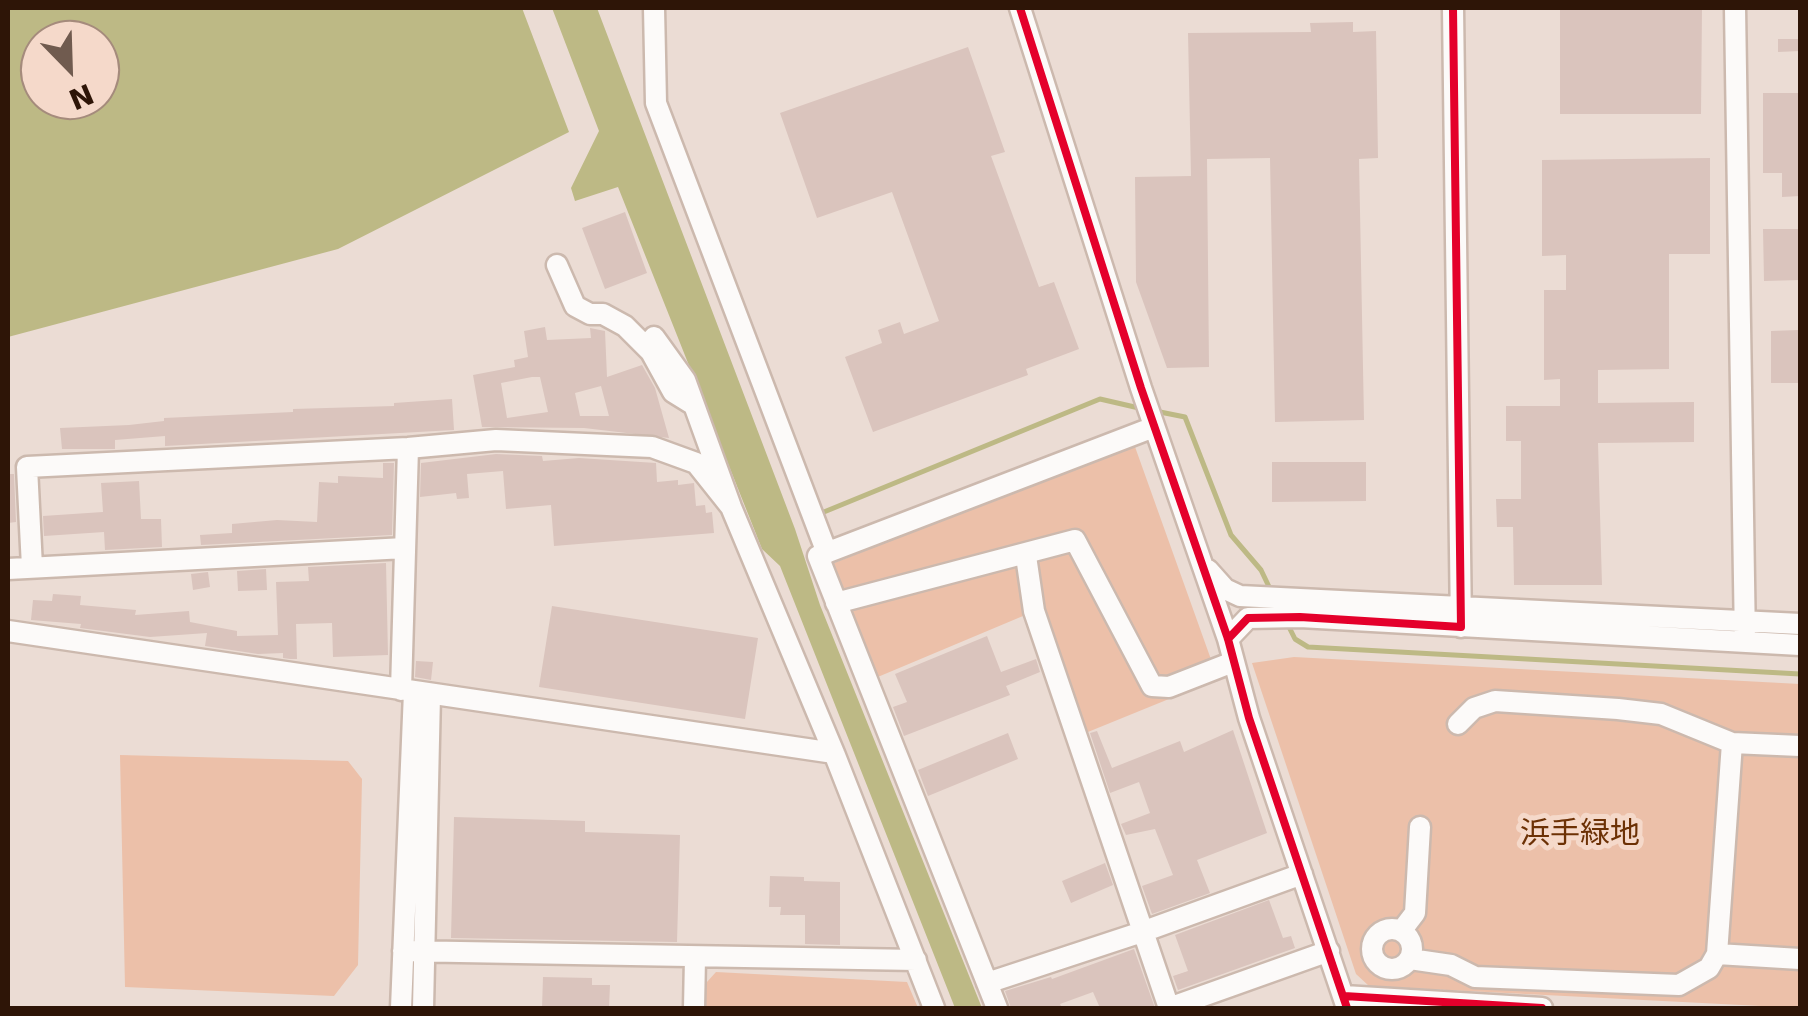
<!DOCTYPE html>
<meta charset="utf-8">
<style>
body{margin:0}
#map{position:relative;width:1808px;height:1016px;overflow:hidden;background:#ebdcd4;font-family:"DejaVu Sans",sans-serif}
canvas{display:block}
.frame{position:absolute;inset:0;border:10px solid #2e1507;pointer-events:none}
.north{position:absolute;left:20px;top:20px;width:100px;height:100px;box-sizing:border-box;background:#f5d9ca;border:2px solid #a58b7c;border-radius:50%;rotate:157deg;font-size:28px;font-weight:700;line-height:40px;text-align:center;color:#2e1507}
.north::after{content:'';display:block;margin:auto;width:35px;height:45px;background:#705b4f;clip-path:polygon(50% 0,100% 100%,50% 72%,0 100%)}
</style>
<div id="map">
<canvas width="1808" height="1016"></canvas>
<div class="frame"></div>
<div class="north">N</div>
</div>
<script>
const g = document.querySelector('canvas').getContext('2d');
g.lineJoin = 'round';
function fill(path, color) {
  g.fillStyle = color;
  g.fill(path, 'evenodd');
}
function poly(rows) {
  const path = new Path2D();
  for (const r of rows) {
    if (r.length === 3) {
      path.moveTo(r[0] + r[2], r[1]);
      path.arc(r[0], r[1], r[2], 0, 2 * Math.PI);
      continue;
    }
    path.moveTo(r[0], r[1]);
    for (let i = 2; i < r.length; i += 2) path.lineTo(r[i], r[i + 1]);
  }
  return path;
}
function trace(path, color, width, dash) {
  g.strokeStyle = color;
  g.lineWidth = width;
  g.lineCap = dash ? 'butt' : 'round';
  g.setLineDash(dash || []);
  g.stroke(path);
}
function label(font, color, halo, rows, align = 'center') {
  g.font = font + ' "DejaVu Sans","Noto Sans JP",sans-serif';
  g.lineWidth = 10;
  g.setLineDash([]);
  g.textBaseline = 'middle';
  g.strokeStyle = halo;
  g.fillStyle = color;
  for (const [text, x, y, turn = 0] of rows) {
    g.save();
    g.translate(x, y);
    g.rotate((+turn || 0) * Math.PI / 180);
    g.textAlign = isNaN(turn) ? turn : align;
    if (halo) g.strokeText(text, 0, 0);
    g.fillText(text, 0, 0);
    g.restore();
  }
}
const green = poly([
 [1134,444,1218,679,1083,734,1042,608,873,679,829,565],
 [1294,657,1800,684,1800,1008,1369,986,1356,974,1252,663],
 [120,755,348,761,362,779,358,965,334,996,125,987],
 [716,972,907,982,918,1008,706,1008,706,983]
]);
const water = poly([
 [8,8,522,8,569,132,338,249,8,337],
 [40,40,100,40,100,100,40,100],
 [552,8,597,8,795,529,820,605,982,1008,955,1008,780,566,762,549,618,187,575,201,571,188,599,131]
]);
const stream = poly([
 [1155,411,1185,417,1231,535,1261,570,1272,593],
 [819,514,1100,399,1139,408],
 [1288,625,1295,639,1308,647,1800,674]
]);
const building = poly([
 [1560,8,1702,8,1701,114,1560,114],
 [1353,22,1353,32,1376,31,1378,158,1359,159,1364,420,1275,422,1270,158,1207,159,1209,367,1167,368,1136,282,1135,177,1191,176,1188,33,1311,32,1310,23],
 [1778,39,1800,39,1800,51,1778,52],
 [968,47,1005,152,991,156,1039,287,1054,282,1079,349,1026,369,1028,375,873,432,845,357,882,343,878,330,900,322,904,334,939,321,892,192,817,218,780,113],
 [1763,93,1800,93,1800,196,1782,197,1782,173,1763,173],
 [1710,158,1710,254,1669,254,1669,369,1598,370,1598,403,1694,402,1694,442,1598,443,1602,585,1514,585,1513,527,1497,527,1496,499,1521,499,1521,441,1506,441,1506,406,1560,406,1560,379,1544,380,1544,290,1566,290,1566,255,1542,256,1542,160],
 [625,212,647,273,605,289,582,228],
 [1763,229,1800,229,1800,280,1764,281],
 [545,327,547,340,591,338,590,328,605,331,607,377,642,365,655,388,669,438,584,428,482,427,473,375,515,367,514,360,528,357,524,331],
 [532,377,540,377,548,412,507,418,501,383],
 [601,386,609,416,580,416,575,393],
 [1799,330,1799,383,1771,383,1771,331],
 [452,399,454,430,165,446,165,436,115,440,115,449,62,449,60,428,129,425,164,421,164,418,293,412,293,409,394,406,394,403],
 [496,454,542,456,543,461,579,458,656,463,657,482,678,480,678,485,694,483,696,506,705,505,706,513,712,512,714,533,554,546,551,505,506,509,503,471,467,474,469,498,457,499,456,493,420,497,421,463],
 [1272,462,1366,462,1366,501,1272,502],
 [383,463,394,463,392,535,201,545,200,535,232,533,232,524,277,520,317,522,319,482,338,483,338,476,383,478],
 [8,474,14,474,16,522,8,523],
 [139,481,141,519,161,519,162,547,105,550,104,532,44,536,43,516,103,512,101,483],
 [386,563,388,655,333,657,332,623,296,624,297,659,290,659,283,658,283,653,258,654,205,646,207,633,150,637,80,628,81,624,31,620,33,600,52,601,53,594,81,596,80,605,136,610,135,615,189,611,190,622,237,631,237,636,278,635,276,582,309,581,308,567],
 [266,569,267,590,238,591,237,571],
 [208,572,210,587,193,590,191,574],
 [552,606,758,638,745,719,539,687],
 [987,636,1001,672,1036,659,1040,672,1006,686,1010,695,904,736,893,707,907,702,895,674],
 [416,661,433,662,431,680,415,677],
 [1233,730,1267,833,1197,860,1210,893,1152,914,1142,886,1173,875,1155,829,1126,835,1121,824,1150,813,1139,782,1110,793,1090,733,1097,731,1112,768,1180,741,1184,752],
 [1008,733,1018,759,928,796,918,770],
 [454,817,585,821,585,832,680,835,677,942,451,938],
 [1105,863,1113,885,1071,903,1062,881],
 [770,876,804,877,804,881,840,882,840,945,805,944,805,915,780,915,781,907,769,907],
 [1269,900,1283,938,1291,936,1295,948,1178,990,1173,976,1188,971,1175,935],
 [1134,949,1155,1008,1100,1008,1093,992,1060,1004,1062,1008,1011,1008,1005,991,1051,977,1052,979],
 [543,977,592,978,592,985,610,985,609,1008,542,1008]
]);
const minor = poly([
 [654,8,656,103,827,553],
 [1020,8,1141,388,1228,639,1249,718,1347,1008],
 [1453,8,1461,627],
 [1735,8,1745,642],
 [557,265,575,306,590,314,603,314,625,326,651,352,673,392,694,405],
 [654,337,685,380,731,507,834,753,934,1008],
 [1026,556,1034,611,1169,1008],
 [32,567,27,467,408,448,496,440,652,447,696,463,731,507],
 [8,569,405,548],
 [1208,570,1225,589,1240,596,1800,624],
 [836,603,1075,540,1152,686,1169,687,1233,662],
 [8,631,834,753],
 [1228,639,1248,618,1300,617,1800,645],
 [401,690,408,448],
 [1458,724,1474,708,1495,701,1618,709,1661,714,1732,743,1800,746],
 [1392,949,20],
 [1402,930,1415,913,1420,827],
 [403,951,916,960],
 [1717,954,1800,959],
 [1410,959,1451,965,1475,977,1679,985,1709,968,1717,954,1732,743],
 [987,983,1142,932,1302,874],
 [1344,996,1542,1008],
 [401,1008,414,692],
 [423,1008,430,695],
 [694,1008,695,958],
 [997,1008,818,556,1154,427],
 [1169,1008,1329,951]
]);
const bus1 = poly([
 [1020,8,1141,388,1228,639,1249,718,1347,1008],
 [1453,8,1461,627],
 [1228,639,1248,618,1300,617,1461,627],
 [1344,996,1542,1008]
]);
const parkNames = [
 ["浜手緑地",1580,835]
];
fill(green, '#ecc0a9');
fill(water, '#bdb985');
trace(stream, '#bdb985', 5);
fill(building, '#dac4bd');
trace(minor, '#ccb9ae', 25);
trace(minor, '#fcfaf9', 20);
trace(bus1, '#e4002b', 8);
label('30px', '#6c3105', '#f5d9ca', parkNames);
</script>
